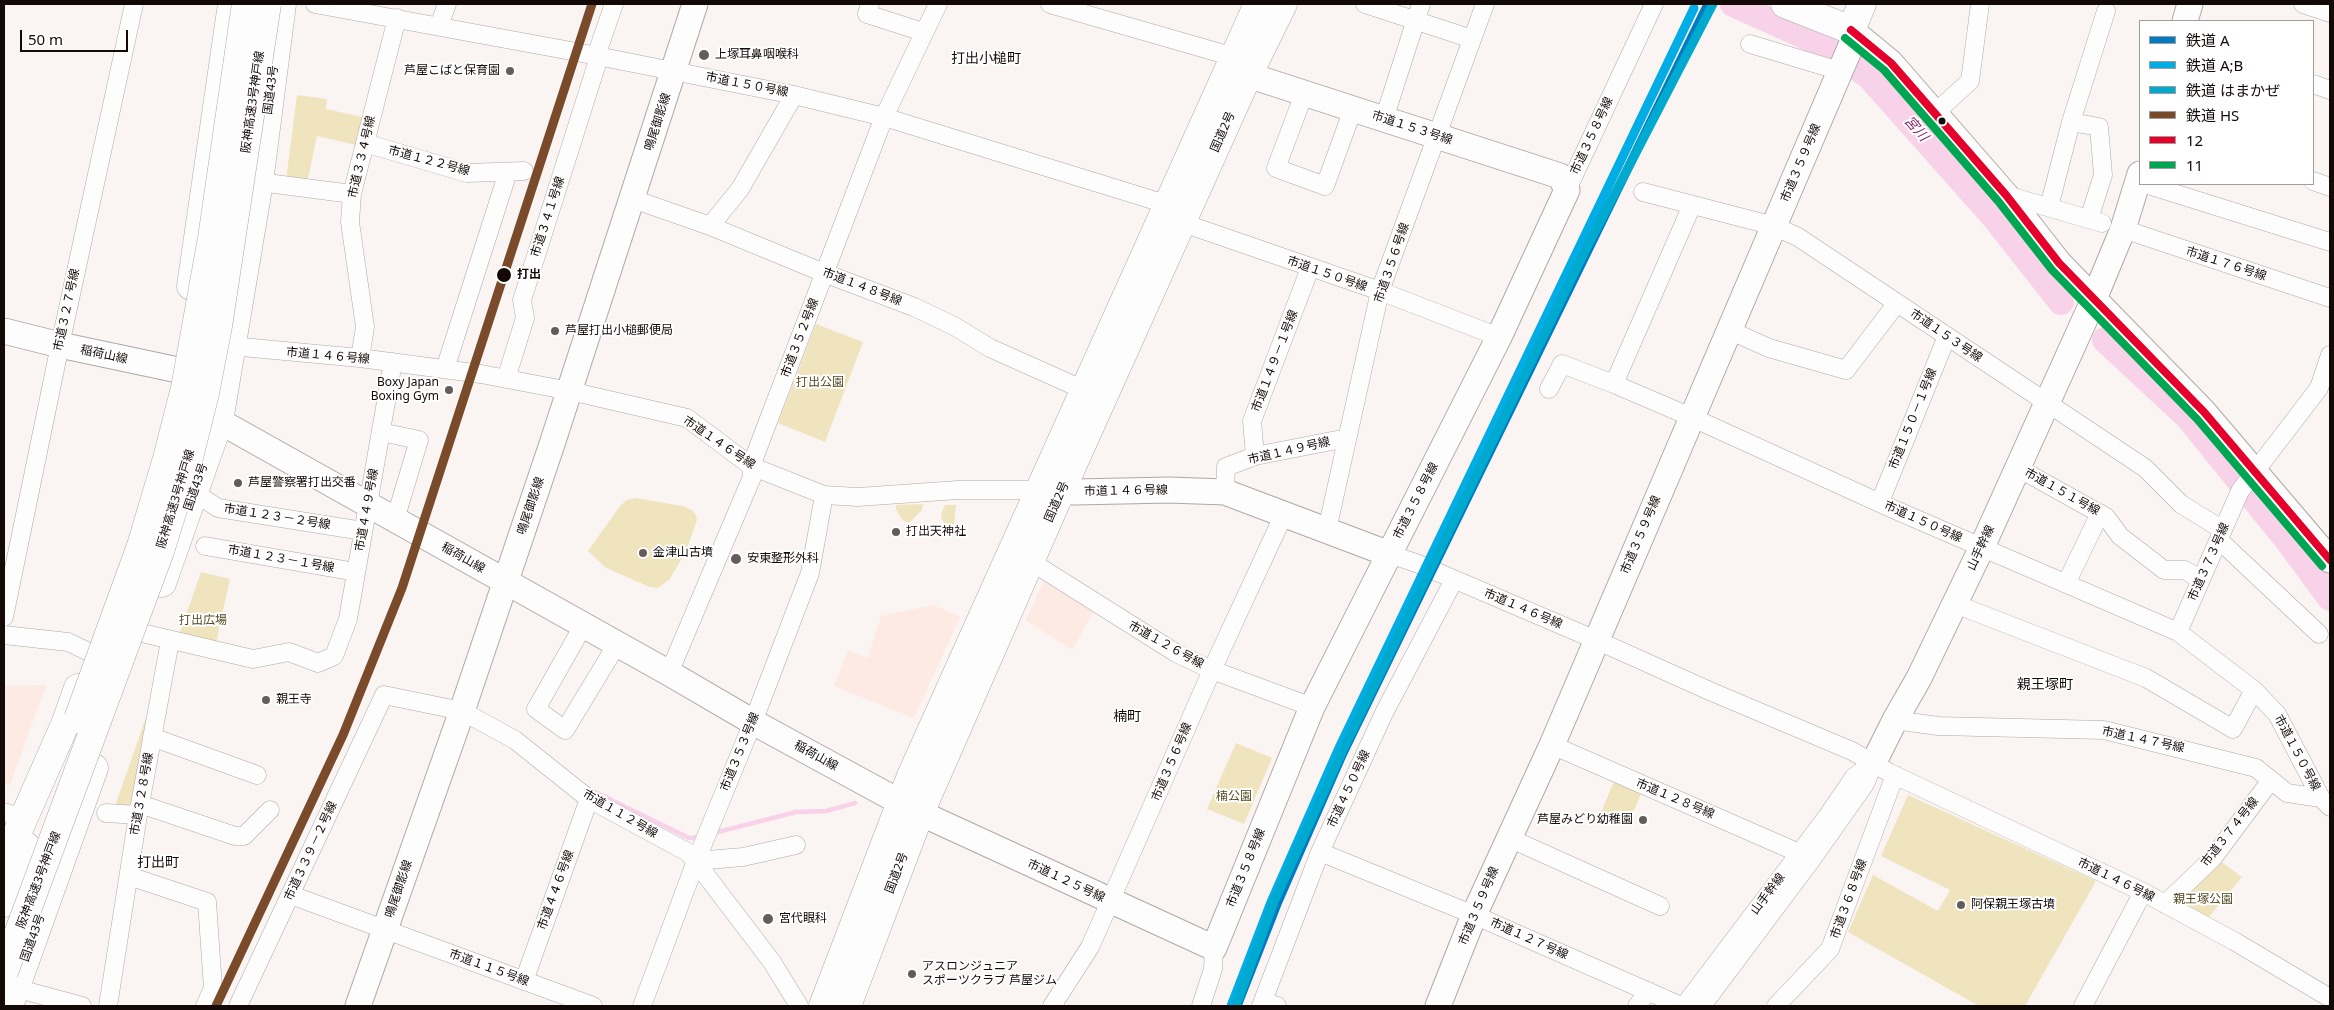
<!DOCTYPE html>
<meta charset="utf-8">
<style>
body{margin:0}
#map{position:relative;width:2334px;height:1010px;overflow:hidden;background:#faf4f2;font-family:"Noto Sans","Noto Sans JP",sans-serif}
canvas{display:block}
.frame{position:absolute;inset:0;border:5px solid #130a08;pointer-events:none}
.legend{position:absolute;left:2139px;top:20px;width:175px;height:165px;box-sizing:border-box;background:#fff;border:1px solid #a19d9c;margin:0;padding:6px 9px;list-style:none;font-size:15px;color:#130a08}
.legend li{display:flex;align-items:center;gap:10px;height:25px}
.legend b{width:25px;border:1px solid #a19d9c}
.scale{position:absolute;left:20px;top:30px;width:108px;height:22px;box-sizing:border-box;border:2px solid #130a08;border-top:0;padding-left:6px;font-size:15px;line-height:18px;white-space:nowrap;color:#130a08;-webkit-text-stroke:4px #fff;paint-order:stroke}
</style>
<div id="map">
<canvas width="2334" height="1010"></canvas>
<div class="frame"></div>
<ul class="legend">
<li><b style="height:6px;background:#007ac2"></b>鉄道 A</li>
<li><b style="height:6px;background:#02ade6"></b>鉄道 A;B</li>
<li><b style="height:6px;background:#00a9ce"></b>鉄道 はまかぜ</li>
<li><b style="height:6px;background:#7a4b2a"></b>鉄道 HS</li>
<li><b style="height:6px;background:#e4002b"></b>12</li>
<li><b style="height:6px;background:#00a651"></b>11</li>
</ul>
<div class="scale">50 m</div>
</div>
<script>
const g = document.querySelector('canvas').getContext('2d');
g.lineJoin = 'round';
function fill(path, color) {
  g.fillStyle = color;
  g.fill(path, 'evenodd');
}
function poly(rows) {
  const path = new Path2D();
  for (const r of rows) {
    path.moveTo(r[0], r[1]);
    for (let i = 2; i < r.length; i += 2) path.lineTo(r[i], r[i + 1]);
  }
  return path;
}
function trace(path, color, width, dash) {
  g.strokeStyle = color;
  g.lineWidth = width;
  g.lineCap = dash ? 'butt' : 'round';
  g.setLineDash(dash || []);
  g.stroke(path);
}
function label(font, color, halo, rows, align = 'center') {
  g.font = font + ' "Noto Sans","Noto Sans JP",sans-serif';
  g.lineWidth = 4;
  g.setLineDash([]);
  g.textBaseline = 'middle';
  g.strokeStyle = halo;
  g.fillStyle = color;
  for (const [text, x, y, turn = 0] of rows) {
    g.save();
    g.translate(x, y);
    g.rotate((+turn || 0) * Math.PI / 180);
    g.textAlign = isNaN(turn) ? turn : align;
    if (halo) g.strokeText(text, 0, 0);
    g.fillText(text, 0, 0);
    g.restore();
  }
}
const built = poly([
 [1045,578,1094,611,1072,650,1026,620],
 [933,605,960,617,914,718,834,686,848,651,868,658,881,616],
 [46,685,10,785,4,784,4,686]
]);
const green = poly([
 [297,95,327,99,326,109,367,118,360,146,317,136,307,183,286,180],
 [816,324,863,342,825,442,778,423],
 [635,498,682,506,692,510,696,515,697,520,686,551,669,580,658,588,650,587,615,572,605,567,588,551,620,506,627,500],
 [923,504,922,510,910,522,905,522,901,518,896,509,896,505],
 [945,505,956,505,954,525,945,524,942,520,941,514],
 [201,572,230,579,215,647,178,638],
 [149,709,136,810,114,809],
 [1236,743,1272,758,1244,824,1207,809],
 [1614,782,1641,794,1628,824,1601,812],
 [1908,795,2096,881,2025,1006,1979,1006,1848,932,1873,875,1938,911,1950,890,1881,856],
 [2220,861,2242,877,2207,919,2177,905]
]);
const stream = poly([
 [589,789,689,838,698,837],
 [718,832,796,812,826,811,855,803]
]);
const river = poly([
 [1733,4,1824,45,1869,76,1995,218,2061,302],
 [2105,340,2188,417,2288,541,2330,598]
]);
const street = poly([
 [315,4,582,53,794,95,884,117,1169,205],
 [870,4,867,14,923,32],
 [1050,4,1234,57],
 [1365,4,1472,39],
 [2303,4,2330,13],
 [439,26,447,4],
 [1750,44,1840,71],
 [596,56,614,4],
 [2313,84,2330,90],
 [1304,94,1276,168,1325,186,1353,109],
 [1935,113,1970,81,1980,4],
 [1384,119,1421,4],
 [2071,122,2099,127,2103,175,2089,219],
 [365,143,467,173,524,171],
 [2313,181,2330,187],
 [259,182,352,194],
 [2145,184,2330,242],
 [1567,190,1654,4],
 [1643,192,1774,226,1798,237,2145,468,2181,504,2223,530],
 [2006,195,2102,223],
 [633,199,710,226,824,273,914,307,954,326,990,348,1084,390],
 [2049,207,2071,122,2106,11],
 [1183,223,1380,291,1499,337],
 [710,226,740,189,794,95],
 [2123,229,2330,298],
 [1729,330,1769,348,1846,370,1897,303],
 [231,346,360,358,481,374,570,391,687,418,751,466,824,495,858,497,958,490,1038,490],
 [360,358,365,327,350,222,352,194,397,18],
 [445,369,508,172],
 [506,379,525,318,522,300,599,57],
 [1614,384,1692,205],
 [1549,389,1562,364,1614,384,1691,417,1893,509,2178,632,2254,690,2277,714,2321,798,2330,807],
 [381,432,419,440,395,520],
 [1255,456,1252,421,1310,268],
 [2018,468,2106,517,2120,536,2164,570,2185,570,2201,580],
 [1225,492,1226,467,1255,456,1347,438],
 [195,493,218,508,363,531],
 [1880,502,1947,336],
 [1327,530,1380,291,1485,4],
 [2219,540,2319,634],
 [205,546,356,572],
 [1389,554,1416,563,1596,640,1712,692,1852,751,1890,773,2143,892,2234,941,2330,998],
 [1030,561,1176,653,1212,670,1312,707],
 [2066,584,2100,513],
 [1955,604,2146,678,2233,729,2254,690],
 [4,617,60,345,134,4],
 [583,626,536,709,565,730,617,644],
 [2178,632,2240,491,2319,388,2330,355],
 [142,633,253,659,289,652,318,663,334,656,348,619,393,362],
 [4,635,68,642,91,653],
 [669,673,752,477,751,466,884,117,938,4],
 [1895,720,1938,726,2104,730,2256,768,2287,793,2321,798],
 [152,737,257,775],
 [1552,745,1799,853],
 [140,804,235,836,244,836,270,810],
 [4,812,23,818],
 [106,813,138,815],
 [1509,838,1660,906],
 [1320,852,1474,915,1681,1006],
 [696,861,743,857,796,845],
 [129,876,207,902,213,988,205,1006],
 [291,895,593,1006],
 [2165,904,2213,858,2271,780],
 [524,981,589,799],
 [15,988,82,1006],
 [1263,1002,1277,1006],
 [108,1006,138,815,170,641],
 [238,1006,384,695,462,711,515,740,589,799,689,853,772,962,799,1006],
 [642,1006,696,861,753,722,810,573,824,495],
 [1052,1006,1090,947,1212,670,1284,514],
 [1201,1006,1213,969,1214,948],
 [1261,1006,1320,852,1384,713,1454,580],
 [1637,1006,1648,991],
 [1684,1006,1826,818,1854,777,1874,762],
 [1702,1006,1812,859,1865,784,1874,763],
 [1776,1006,1830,949,1895,775],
 [2083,1006,2143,892]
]);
const secondary = poly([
 [2185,21,2190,4],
 [1851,30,1891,63,2006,195,2059,263,2204,412,2330,560],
 [4,331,60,345,178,370,219,421,669,673,753,722,920,813,1214,948,1312,707,1499,337,1567,190,1560,176,1248,75],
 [1043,491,1075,492,1169,490,1225,492,1389,554],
 [1874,762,1895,720,1919,678,1982,547,2094,299,2123,229,2140,174],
 [358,1006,462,711,552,444,695,4],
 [1438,1006,1474,915,1552,745,1856,34]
]);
const primary = poly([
 [1785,4,1851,30,1862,4]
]);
const highway = poly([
 [191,286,232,4],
 [162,583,219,421,259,182,282,4],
 [4,863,66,722,78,688],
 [4,903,26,846],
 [9,1006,94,768],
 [823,1006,911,776,1258,4],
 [847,1006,920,813,1061,491,1248,75,1283,4]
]);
const highwayBridge = poly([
 [78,719,141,546,168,455,185,388,212,238,246,4],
 [4,972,160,551,188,461,205,393,218,326,267,4]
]);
const bus1 = poly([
 [1851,30,1891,63,2006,195,2059,263,2204,412,2330,560]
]);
const bus2 = poly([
 [1845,38,1884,70,1998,201,2052,270,2197,419,2322,566]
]);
const rail1 = poly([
 [1237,1006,1277,904,1343,753,1708,4]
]);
const rail2 = poly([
 [1231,1006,1271,902,1338,750,1694,8]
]);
const rail3 = poly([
 [1237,1003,1274,902,1343,750,1582,257,1713,4]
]);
const rail4 = poly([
 [216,1006,343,735,402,588,592,4]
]);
const markers = [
 [704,55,6,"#645c5a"],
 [510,71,5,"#645c5a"],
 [1942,121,4.5,"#130a08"],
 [504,275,8,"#130a08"],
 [555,331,5,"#645c5a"],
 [449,390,5,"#645c5a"],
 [238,483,5,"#645c5a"],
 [896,532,5,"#645c5a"],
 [643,553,5,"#645c5a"],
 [736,559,6,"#645c5a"],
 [266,700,5,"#645c5a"],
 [1643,820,5,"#645c5a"],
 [1961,905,5,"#645c5a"],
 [768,919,6,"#645c5a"],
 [912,974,5,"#645c5a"]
];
const poiNames = [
 ["上塚耳鼻咽喉科",715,55],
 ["芦屋こばと保育園",500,71,"right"],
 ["芦屋打出小槌郵便局",565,331],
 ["Boxy Japan",439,383,"right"],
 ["Boxing Gym",439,397,"right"],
 ["芦屋警察署打出交番",248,483],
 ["打出天神社",906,532],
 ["金津山古墳",653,553],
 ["安東整形外科",747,559],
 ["親王寺",276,700],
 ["芦屋みどり幼稚園",1633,820,"right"],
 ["阿保親王塚古墳",1971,905],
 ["宮代眼科",779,919],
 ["アスロンジュニア",922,967],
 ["スポーツクラブ 芦屋ジム",922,981]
];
const streetNames = [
 ["市道１５０号線",747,85,11],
 ["国道43号",271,90,-83],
 ["阪神高速3号神戸線",253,102,-82],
 ["鳴尾御影線",658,122,-72],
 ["市道１５３号線",1412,128,18],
 ["国道2号",1223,132,-66],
 ["市道３５８号線",1592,136,-65],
 ["市道３３４号線",362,157,-77],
 ["市道１２２号線",429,161,15],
 ["市道３５９号線",1801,163,-67],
 ["市道３４１号線",548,217,-72],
 ["市道３５６号線",1392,263,-71],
 ["市道１７６号線",2226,264,18],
 ["市道１５０号線",1327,274,19],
 ["市道１４８号線",862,287,21],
 ["市道３２７号線",67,310,-78],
 ["市道１５３号線",1946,336,34],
 ["市道３５２号線",800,338,-69],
 ["稲荷山線",104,355,12],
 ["市道１４６号線",328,356,5],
 ["市道１４９－１号線",1275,361,-69],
 ["市道１５０－１号線",1913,419,-68],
 ["市道１４６号線",719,443,34],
 ["市道１４９号線",1289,451,-13],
 ["国道43号",196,487,-71],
 ["市道１４６号線",1126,491,-1],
 ["市道１５１号線",2062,492,29],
 ["阪神高速3号神戸線",176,499,-73],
 ["市道３５８号線",1416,501,-63],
 ["国道2号",1057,502,-66],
 ["鳴尾御影線",531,506,-71],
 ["市道４４９号線",367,510,-80],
 ["市道１２３－２号線",277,517,9],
 ["市道１５０号線",1923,522,24],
 ["市道３５９号線",1641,535,-67],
 ["山手幹線",1981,548,-65],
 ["稲荷山線",463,558,30],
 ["市道１２３－１号線",281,559,10],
 ["市道３７３号線",2209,562,-66],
 ["市道１４６号線",1523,609,23],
 ["市道１２６号線",1166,645,29],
 ["市道１４７号線",2143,740,12],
 ["市道３５３号線",740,752,-68],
 ["市道１５０号線",2297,753,62],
 ["稲荷山線",816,756,29],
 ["市道３５６号線",1172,762,-67],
 ["市道４５０号線",1349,789,-65],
 ["市道３２８号線",142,794,-80],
 ["市道１２８号線",1675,799,23],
 ["市道１１２号線",620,814,30],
 ["市道３７４号線",2230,832,-52],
 ["市道３３９－２号線",311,851,-65],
 ["市道３５８号線",1246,868,-68],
 ["国道2号",897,873,-69],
 ["阪神高速3号神戸線",39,880,-69],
 ["市道１４６号線",2116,880,26],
 ["市道１２５号線",1066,881,25],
 ["鳴尾御影線",399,889,-71],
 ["市道４４６号線",556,890,-70],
 ["山手幹線",1768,894,-53],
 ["市道３６８号線",1849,899,-70],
 ["市道３５９号線",1479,906,-67],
 ["国道43号",33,938,-70],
 ["市道１２７号線",1529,939,24],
 ["市道１１５号線",489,968,20]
];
const stopNames = [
 ["打出",517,275]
];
const parkNames = [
 ["打出公園",820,383],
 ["打出広場",203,621],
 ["楠公園",1234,797],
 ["親王塚公園",2203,900]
];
const neighbourhoodNames = [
 ["打出小槌町",986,59],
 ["親王塚町",2045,685],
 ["楠町",1127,717],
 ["打出町",158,863]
];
const waterNames = [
 ["宮川",1916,129,49]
];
fill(built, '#fdeae3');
fill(green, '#f0e4be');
trace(stream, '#f8d2e8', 4.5);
trace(river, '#f8d2e8', 26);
trace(street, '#afa8a6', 19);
trace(secondary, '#afa8a6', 27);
trace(primary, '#afa8a6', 29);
trace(highway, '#afa8a6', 29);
trace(street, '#fefdfd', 18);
trace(secondary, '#fefdfd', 25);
trace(primary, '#fefdfd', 28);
trace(highway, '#fefdfd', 28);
trace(highwayBridge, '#afa8a6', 29, []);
trace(highwayBridge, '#fefdfd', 28);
trace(bus1, '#e4002b', 8);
trace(bus2, '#00a651', 8);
trace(rail1, '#007ac2', 9);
trace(rail2, '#02ade6', 9);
trace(rail3, '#00a9ce', 9);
trace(rail4, '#7a4b2a', 9);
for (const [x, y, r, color] of markers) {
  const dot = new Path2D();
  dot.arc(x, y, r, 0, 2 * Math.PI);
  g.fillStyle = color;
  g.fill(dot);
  trace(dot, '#fff', 2);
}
label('12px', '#130a08', '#fff', poiNames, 'left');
label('12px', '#130a08', '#fff', streetNames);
label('bold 12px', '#130a08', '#fff', stopNames, 'left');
label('12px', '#52481f', '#fff', parkNames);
label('14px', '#130a08', '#fff', neighbourhoodNames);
label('italic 14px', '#8a2a6f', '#fff', waterNames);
</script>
